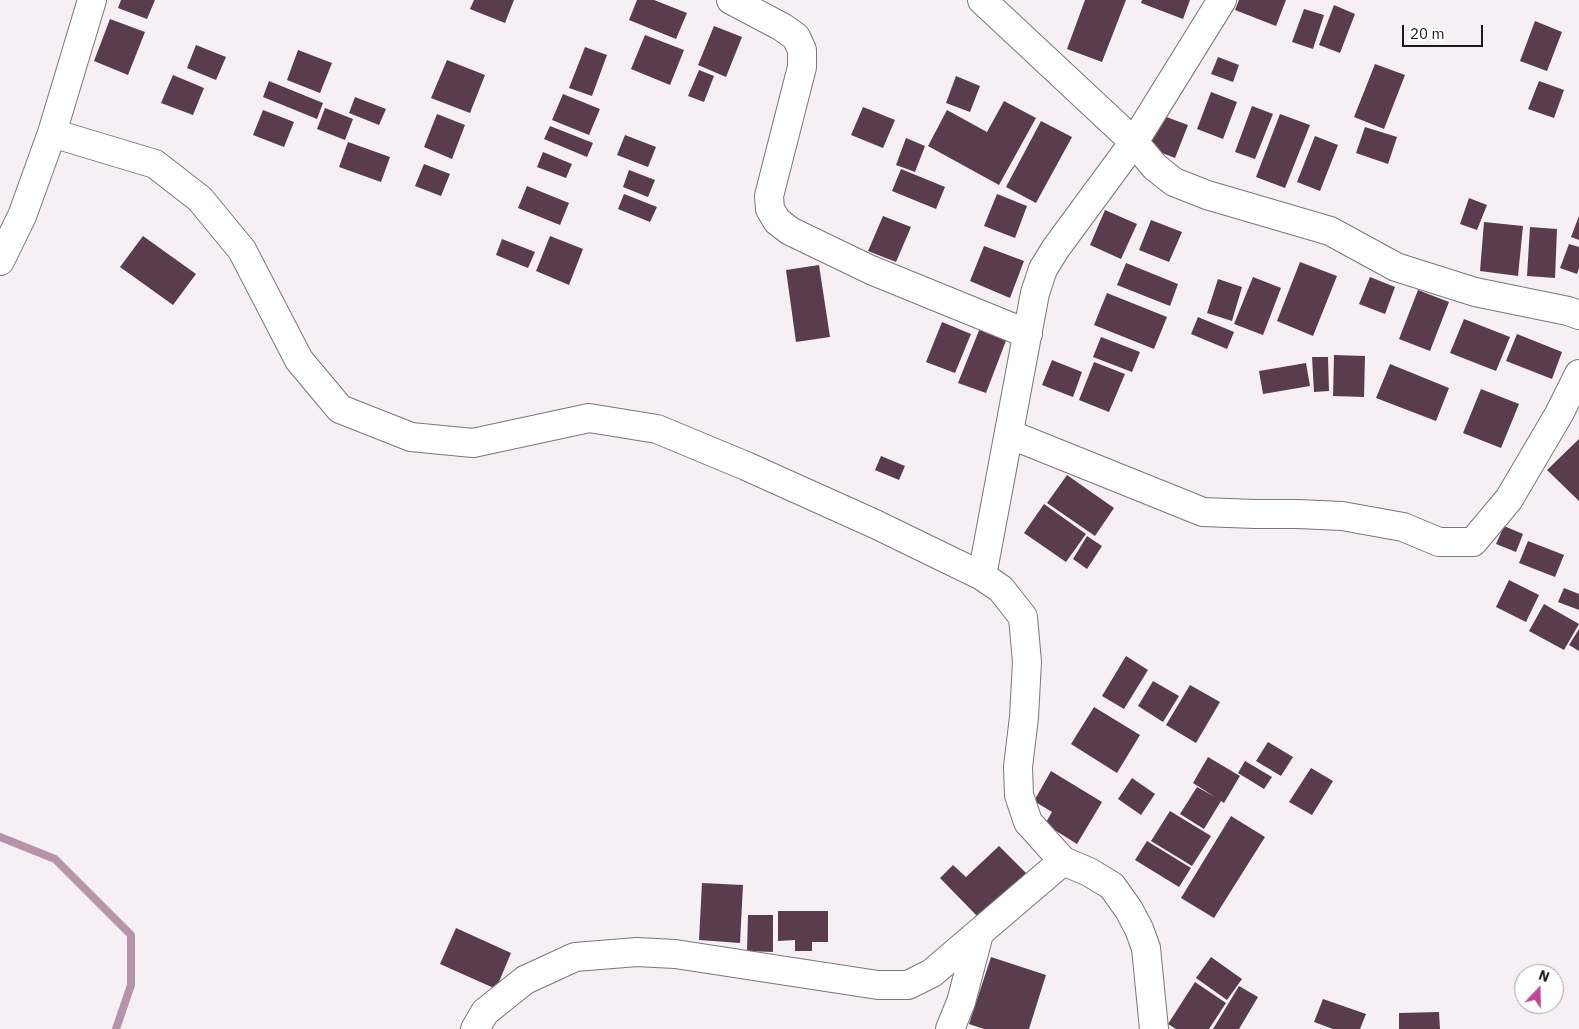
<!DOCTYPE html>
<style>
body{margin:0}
#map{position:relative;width:1579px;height:1029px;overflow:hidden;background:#f6eff3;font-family:"IBM Plex Sans",sans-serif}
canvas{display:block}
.north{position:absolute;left:1514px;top:964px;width:50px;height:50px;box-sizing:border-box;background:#fff;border:1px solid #a3a3a3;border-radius:50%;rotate:21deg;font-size:14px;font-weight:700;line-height:20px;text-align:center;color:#1a1819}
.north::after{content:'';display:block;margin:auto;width:18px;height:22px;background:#be4598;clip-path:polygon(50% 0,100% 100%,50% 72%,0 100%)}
.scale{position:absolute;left:1402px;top:25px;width:81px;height:22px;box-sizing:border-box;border:2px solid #1a1819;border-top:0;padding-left:6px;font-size:15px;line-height:18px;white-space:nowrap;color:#1a1819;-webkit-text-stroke:4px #fff;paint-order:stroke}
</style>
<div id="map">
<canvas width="1579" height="1029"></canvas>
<div class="north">N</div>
<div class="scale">20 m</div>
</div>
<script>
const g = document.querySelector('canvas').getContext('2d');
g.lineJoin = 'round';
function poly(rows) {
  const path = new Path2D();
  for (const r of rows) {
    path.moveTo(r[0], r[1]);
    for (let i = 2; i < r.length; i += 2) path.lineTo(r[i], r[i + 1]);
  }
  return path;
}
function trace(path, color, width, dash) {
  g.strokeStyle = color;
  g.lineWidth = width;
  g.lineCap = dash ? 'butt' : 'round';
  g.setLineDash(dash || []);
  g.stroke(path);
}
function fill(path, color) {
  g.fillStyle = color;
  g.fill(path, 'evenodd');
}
const stream = poly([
 [0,837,55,859,131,935,131,985,116,1029]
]);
const building = poly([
 [121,0,155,0,147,19,118,8],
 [474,0,514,0,505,23,470,9],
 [637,0,654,0,687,13,676,39,629,20],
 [1085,0,1126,0,1102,62,1067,49],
 [1142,0,1190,0,1183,19,1141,3],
 [1239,0,1286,0,1276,26,1235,10],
 [1334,5,1355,14,1340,53,1319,45],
 [1304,9,1324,15,1313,49,1292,42],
 [110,19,145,32,128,75,94,61],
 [1535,21,1562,32,1547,71,1520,61],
 [714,26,742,37,726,77,698,65],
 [645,35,684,50,670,85,631,69],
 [196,45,226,57,216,80,187,68],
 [585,47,607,55,592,96,569,88],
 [298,50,332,63,320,93,287,80],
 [1218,57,1239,65,1233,82,1211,74],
 [447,60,485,75,470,113,431,98],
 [1375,64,1405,75,1384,129,1354,117],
 [699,70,714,76,704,102,688,96],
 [173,75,204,88,193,115,161,103],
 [956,76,980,86,970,112,946,103],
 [269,81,323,103,317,119,263,97],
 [1539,81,1564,90,1554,118,1528,109],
 [1211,92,1237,102,1223,139,1197,129],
 [563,94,600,109,589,135,552,120],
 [355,97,386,109,379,125,349,113],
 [1004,101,1036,118,999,185,928,146,947,110,987,132],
 [1252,106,1273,114,1255,159,1235,152],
 [863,107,895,120,883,148,851,135],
 [325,108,353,119,345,140,317,129],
 [263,110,294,122,284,147,253,135],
 [437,114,465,125,452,159,424,147],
 [1280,114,1310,125,1285,188,1256,177],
 [1161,115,1188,125,1175,158,1149,148],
 [1041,121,1072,137,1036,203,1006,187],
 [550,126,593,143,587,157,544,139],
 [1365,127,1397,137,1388,164,1356,153],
 [625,135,656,147,648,167,617,155],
 [1315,136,1338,145,1320,191,1297,182],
 [906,138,925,146,915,172,896,165],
 [348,142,390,157,381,182,339,167],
 [543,152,572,164,566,178,537,167],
 [424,164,450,174,441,196,415,186],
 [901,169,945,187,936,209,892,191],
 [629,170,655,180,648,197,623,187],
 [527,186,569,203,560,225,518,208],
 [624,194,657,207,650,222,618,209],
 [997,194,1027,206,1015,238,984,226],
 [1469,198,1487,205,1477,230,1460,224],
 [1105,210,1137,224,1121,259,1090,245],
 [883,216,911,227,896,262,868,251],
 [1579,216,1579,240,1571,237],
 [1151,220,1182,232,1169,262,1139,250],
 [1484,222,1523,226,1518,276,1480,271],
 [1530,227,1557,229,1555,278,1527,276],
 [143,236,196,274,173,305,120,267],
 [550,236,583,249,569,285,536,271],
 [502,239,535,252,528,268,496,255],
 [1569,244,1579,247,1579,268,1577,274,1560,268],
 [984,246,1024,261,1010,298,970,281],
 [1300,262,1337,276,1313,336,1277,321],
 [1126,263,1178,284,1170,306,1117,285],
 [819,265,830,337,796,342,786,270],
 [1253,277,1281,288,1263,335,1234,324],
 [1370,277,1395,287,1385,314,1359,304],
 [1218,279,1242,287,1232,321,1207,313],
 [1418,290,1449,302,1430,351,1399,339],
 [1107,293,1167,317,1154,349,1094,325],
 [1198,317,1234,332,1227,349,1191,334],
 [1464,319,1510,337,1496,371,1450,353],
 [942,322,971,334,955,373,926,362],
 [980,328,1007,338,986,393,958,383],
 [1517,334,1562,352,1552,379,1506,361],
 [1101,337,1140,352,1132,372,1093,357],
 [1334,355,1365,356,1364,397,1333,396],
 [1312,357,1328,357,1329,391,1314,392],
 [1052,360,1082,372,1073,397,1042,385],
 [1094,362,1125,374,1109,412,1079,400],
 [1306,363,1310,386,1263,394,1259,371],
 [1390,364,1449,388,1436,421,1376,398],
 [1481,389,1519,404,1501,448,1463,433],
 [1579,439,1579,501,1547,470],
 [881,456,905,466,899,480,875,470],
 [1067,475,1114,508,1095,536,1047,503],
 [1044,504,1086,534,1066,562,1024,533],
 [1504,526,1523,534,1516,552,1496,544],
 [1087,536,1102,546,1087,569,1073,559],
 [1528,541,1564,555,1555,577,1519,563],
 [1509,580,1539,595,1526,622,1496,607],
 [1564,588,1579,594,1579,610,1558,602],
 [1544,604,1579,624,1564,650,1529,631],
 [1579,629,1579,651,1569,645],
 [1126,656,1148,670,1124,709,1102,696],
 [1153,681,1179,696,1163,722,1138,706],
 [1190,685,1220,702,1196,743,1166,725],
 [1094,707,1140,735,1117,773,1071,744],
 [1268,742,1293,757,1281,776,1256,761],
 [1208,757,1240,776,1224,803,1221,801,1204,829,1180,814,1197,787,1215,797,1193,783],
 [1245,761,1272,777,1264,789,1238,773],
 [1311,768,1333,781,1312,815,1289,802],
 [1051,771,1102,802,1077,844,1045,824,1052,812,1034,801],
 [1132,778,1155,794,1141,815,1118,799],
 [1170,811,1211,836,1192,866,1151,841],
 [1231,816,1265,837,1214,918,1181,898],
 [1147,841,1191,868,1179,887,1135,860],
 [999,846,1026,873,979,918,940,878,953,865,966,877],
 [702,883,743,885,740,943,699,940],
 [778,911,828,911,828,942,812,942,812,951,795,951,795,940,778,941],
 [748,915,773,915,773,952,747,951],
 [456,928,511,953,496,989,440,964],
 [991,957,1046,975,1029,1029,984,1029,969,1024],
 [1211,957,1242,979,1227,1000,1196,978],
 [1195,982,1226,1003,1209,1029,1176,1029,1168,1024],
 [1239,986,1258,997,1239,1029,1213,1029],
 [1323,999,1366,1014,1360,1029,1333,1029,1314,1022],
 [1439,1012,1440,1029,1399,1029,1399,1013]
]);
const minor = poly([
 [731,0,782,27,796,37,802,50,802,67,769,196,770,209,777,221,790,231,871,270,1028,334],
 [982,0,1134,142,1155,167,1174,182,1207,195,1330,231,1396,267,1475,292,1568,311,1579,315],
 [52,133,155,164,200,199,242,250,299,360,340,409,411,437,473,443,589,418,657,429,746,466,875,524,982,576,1001,589,1023,617,1027,662,1024,717,1018,767,1019,795,1028,822,1063,861,1089,872,1112,886,1129,910,1139,929,1146,948,1154,1029],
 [0,261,22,216,52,133,92,0],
 [1009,434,1203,512,1255,514,1298,514,1342,516,1403,527,1439,542,1473,542,1509,499,1559,414,1579,374],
 [982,576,1035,293,1043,269,1056,248,1134,142,1222,0],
 [475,1029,485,1012,525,980,575,957,637,952,675,954,878,985,908,985,932,973,1063,861],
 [950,1029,961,1002,979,934]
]);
trace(stream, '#b593a8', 8);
fill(building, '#5a3c4f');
trace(minor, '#7c7679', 30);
trace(minor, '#fff', 28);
</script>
